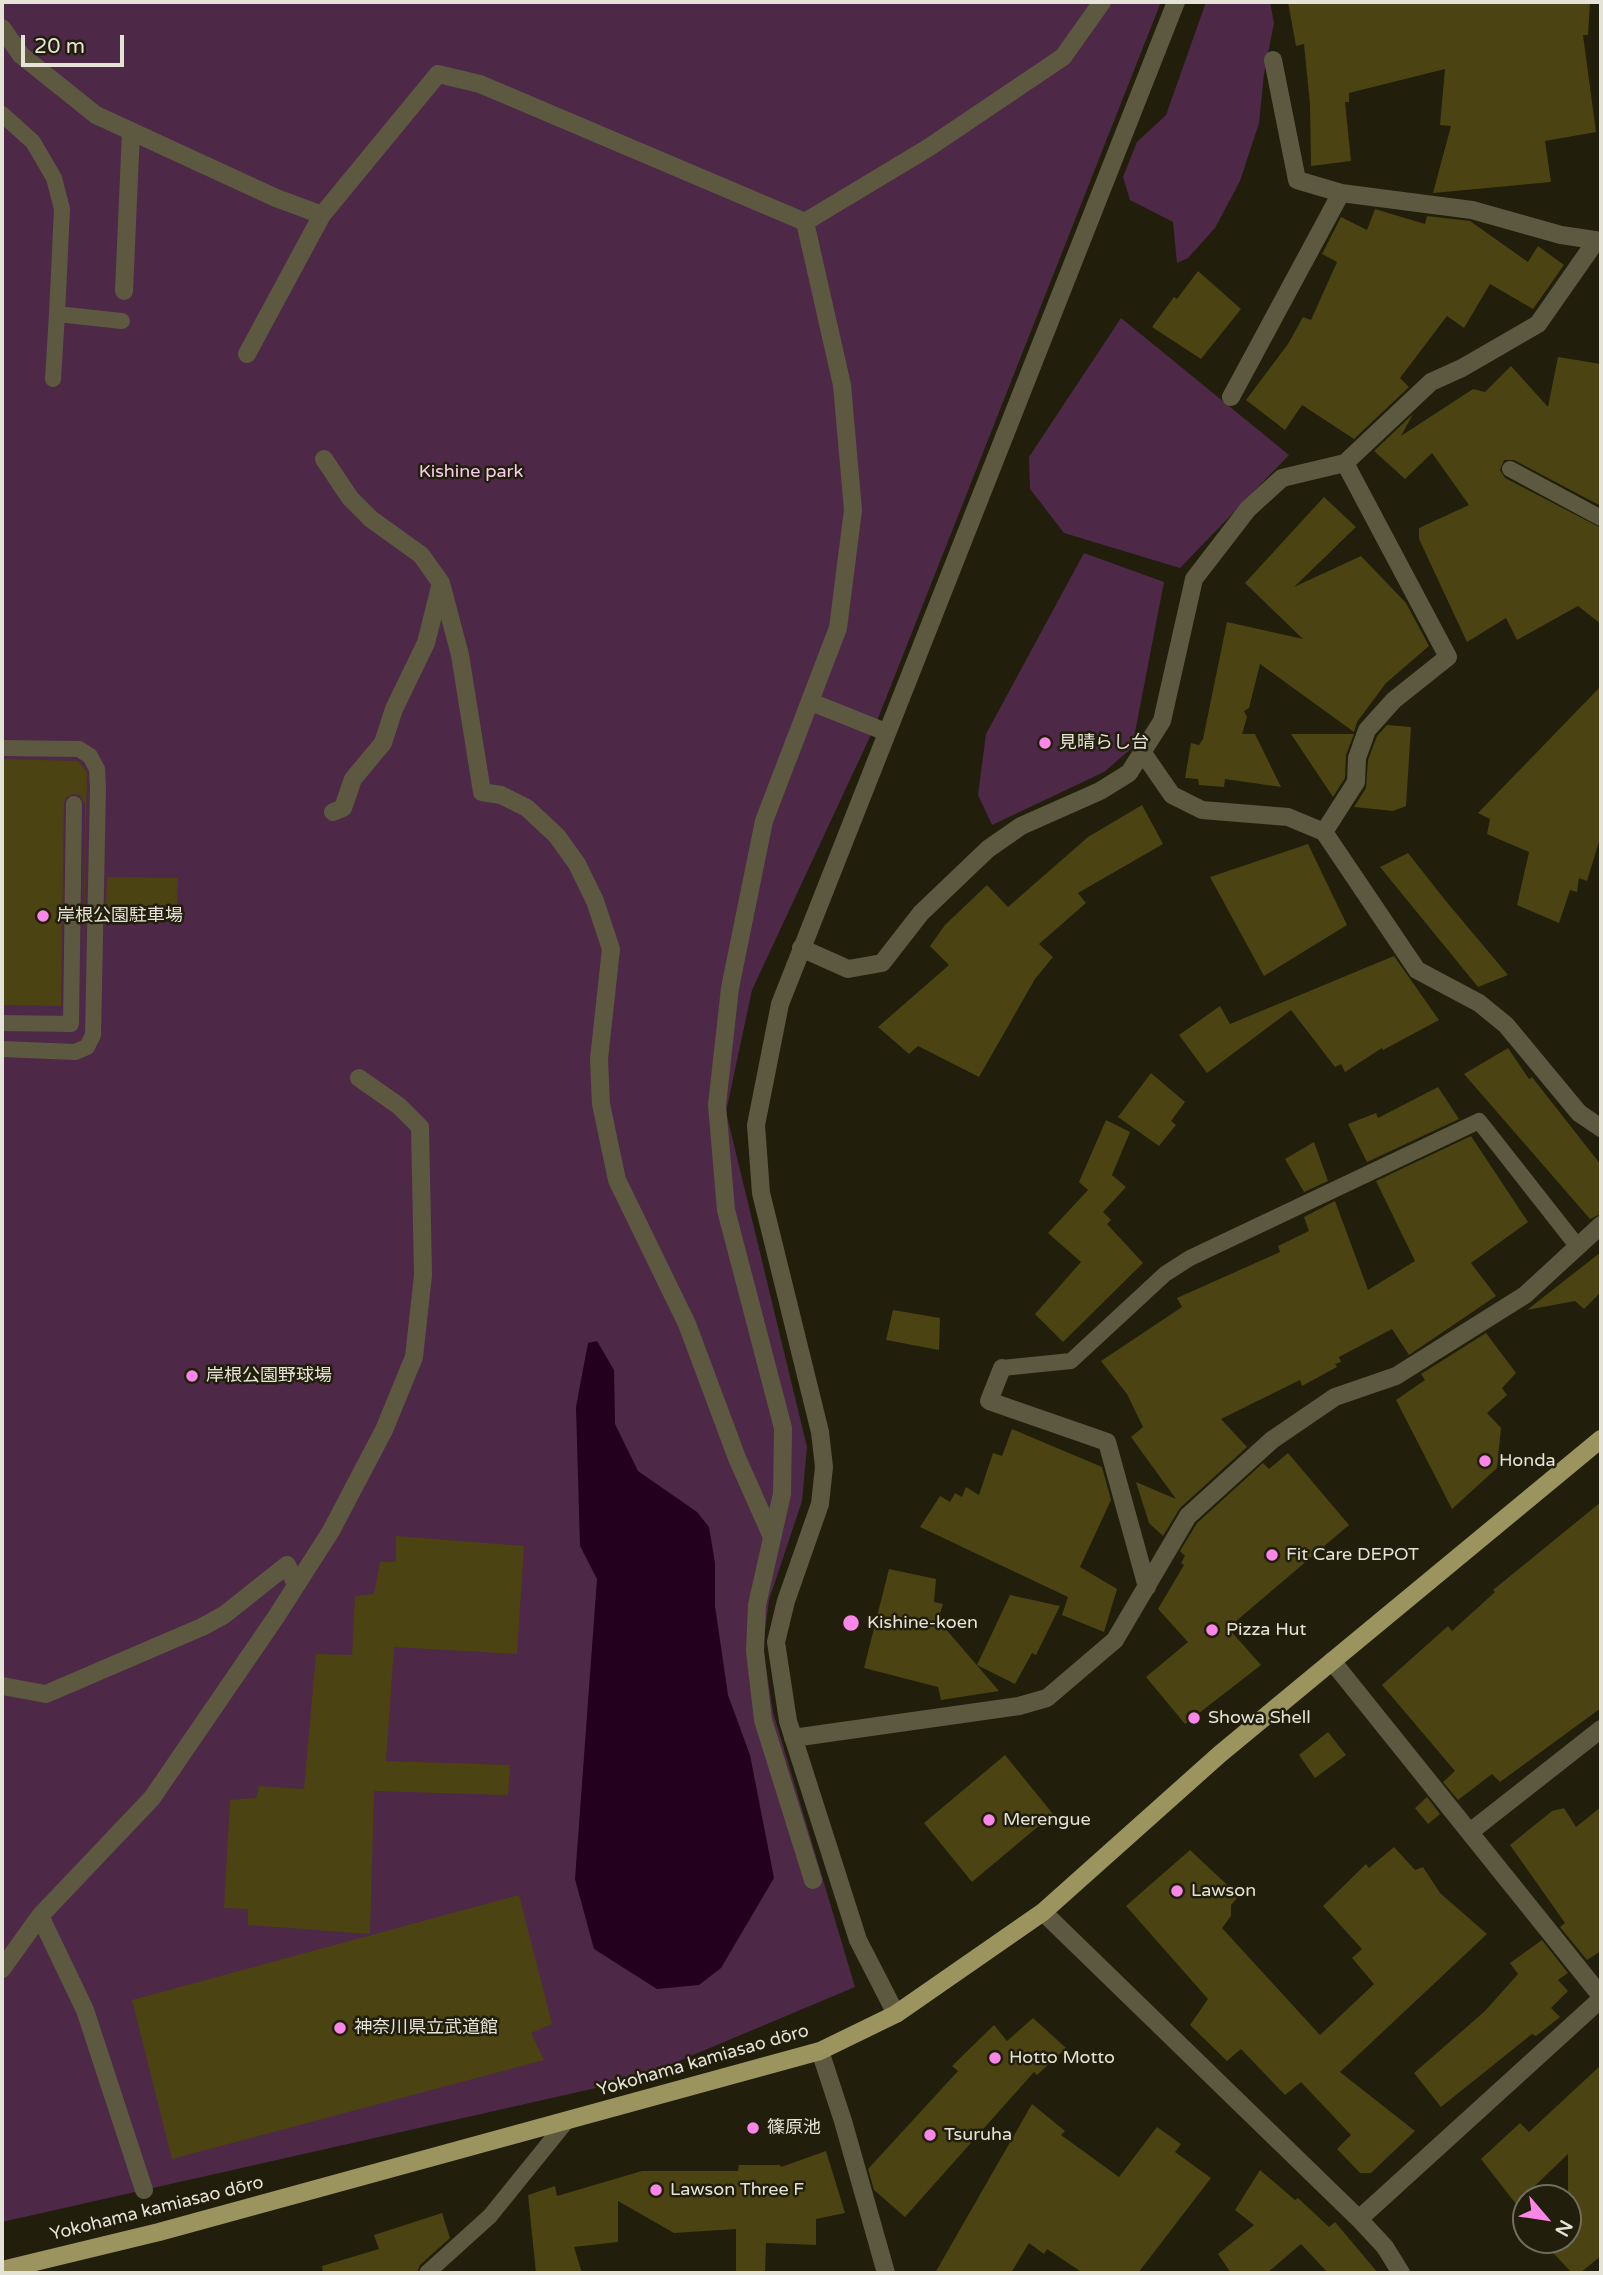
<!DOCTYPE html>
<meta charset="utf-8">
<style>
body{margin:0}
#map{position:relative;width:1603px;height:2275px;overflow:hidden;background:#211e0c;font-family:"Varela Round",sans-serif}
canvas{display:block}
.frame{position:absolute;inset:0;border:4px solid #e5e3d8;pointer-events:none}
.north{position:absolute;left:1512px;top:2184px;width:70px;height:70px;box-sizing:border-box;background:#211e0c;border:2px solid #6f6d5e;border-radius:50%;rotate:119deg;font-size:19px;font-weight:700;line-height:28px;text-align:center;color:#e5e3d8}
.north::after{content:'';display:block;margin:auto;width:24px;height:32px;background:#fa87e7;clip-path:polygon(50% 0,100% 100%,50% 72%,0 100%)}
.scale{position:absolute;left:21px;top:35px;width:103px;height:32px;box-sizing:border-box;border:4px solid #e5e3d8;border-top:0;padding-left:9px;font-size:21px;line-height:24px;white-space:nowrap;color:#e5e3d8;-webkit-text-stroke:5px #211e0c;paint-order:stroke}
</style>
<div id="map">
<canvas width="1603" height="2275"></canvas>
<div class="frame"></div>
<div class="north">N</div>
<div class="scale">20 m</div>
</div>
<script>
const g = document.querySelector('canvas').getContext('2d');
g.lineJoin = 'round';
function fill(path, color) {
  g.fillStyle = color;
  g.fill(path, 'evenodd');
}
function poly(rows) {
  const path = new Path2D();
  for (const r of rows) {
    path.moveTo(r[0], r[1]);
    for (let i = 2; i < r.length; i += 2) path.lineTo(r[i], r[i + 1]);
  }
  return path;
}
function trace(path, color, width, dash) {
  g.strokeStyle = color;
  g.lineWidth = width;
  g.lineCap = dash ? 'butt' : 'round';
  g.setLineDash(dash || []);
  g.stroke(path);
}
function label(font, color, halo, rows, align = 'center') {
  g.font = font + ' "Varela Round","Noto Sans JP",sans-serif';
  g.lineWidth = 5;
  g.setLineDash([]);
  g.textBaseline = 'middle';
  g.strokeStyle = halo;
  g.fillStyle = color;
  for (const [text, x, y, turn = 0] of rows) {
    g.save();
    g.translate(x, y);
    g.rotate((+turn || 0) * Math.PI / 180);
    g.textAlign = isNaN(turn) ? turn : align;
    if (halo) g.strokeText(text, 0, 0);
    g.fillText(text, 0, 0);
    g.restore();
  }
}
const green = poly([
 [2,2,1161,2,875,726,752,990,726,1112,807,1447,802,1501,769,1600,763,1648,773,1712,855,1987,636,2079,2,2222],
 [1206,2,1270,2,1274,23,1264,74,1259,123,1240,181,1215,228,1188,258,1177,263,1173,222,1130,200,1123,177,1137,142,1166,115],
 [1121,318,1289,455,1180,568,1064,533,1030,489,1029,457],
 [1084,553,1164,582,1132,748,1104,772,992,825,978,795,986,734]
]);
const water = poly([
 [597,1341,614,1370,615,1424,638,1471,697,1512,709,1527,715,1563,715,1606,728,1695,750,1755,774,1878,721,1968,699,1985,657,1989,594,1949,575,1879,597,1579,580,1546,576,1407,588,1343]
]);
const building = poly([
 [1288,2,1590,2,1588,35,1583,35,1596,132,1545,141,1551,182,1433,193,1451,126,1440,125,1445,69,1349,93,1349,102,1345,102,1351,161,1311,166,1310,104,1304,44,1296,46],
 [1375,209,1425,224,1427,216,1470,221,1528,262,1538,246,1564,265,1533,309,1490,284,1464,328,1447,316,1400,378,1409,387,1354,439,1302,405,1285,430,1246,400,1288,344,1303,317,1311,320,1337,262,1322,254,1341,217,1367,230],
 [1198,271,1241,309,1201,359,1152,327,1174,297,1177,299],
 [1558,357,1601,364,1601,506,1514,460,1504,460,1500,470,1505,478,1601,528,1601,624,1578,606,1517,640,1506,618,1467,642,1419,539,1419,528,1469,505,1432,453,1405,479,1374,451,1413,414,1401,436,1473,389,1485,392,1511,366,1548,407],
 [1324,497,1356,527,1294,587,1361,556,1406,603,1429,646,1386,683,1357,722,1354,732,1260,664,1249,708,1244,711,1247,717,1242,734,1255,734,1281,787,1225,779,1224,787,1199,785,1198,779,1185,778,1191,743,1199,745,1203,739,1227,622,1303,639,1245,583],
 [1601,686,1601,835,1587,881,1579,878,1577,892,1570,890,1559,923,1517,905,1529,852,1487,834,1490,819,1478,813],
 [1387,725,1411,727,1406,806,1393,811,1354,807,1366,788,1368,760,1377,736],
 [1291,734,1354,734,1346,755,1345,778,1333,797],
 [2,759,78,761,87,772,83,1006,85,804,80,795,73,794,65,798,64,804,61,1006,2,1005],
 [1142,805,1163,844,1078,893,1086,903,1039,944,1053,957,1035,979,979,1077,918,1046,909,1054,878,1027,949,965,930,946,945,925,987,885,1008,907,1088,837],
 [1308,844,1347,925,1264,976,1210,877],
 [1408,853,1445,900,1508,975,1478,987,1380,867],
 [107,877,178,878,177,909,106,907],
 [1394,956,1439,1020,1383,1050,1382,1048,1345,1072,1341,1064,1335,1067,1291,1010,1207,1073,1179,1035,1220,1006,1230,1024],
 [1508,1048,1529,1079,1532,1077,1601,1165,1601,1214,1590,1219,1464,1074],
 [1151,1073,1185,1102,1171,1121,1176,1125,1159,1146,1118,1117],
 [1438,1087,1459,1119,1367,1162,1348,1124,1376,1113,1378,1118],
 [1106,1120,1130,1132,1112,1175,1126,1187,1103,1212,1111,1220,1107,1224,1143,1263,1063,1342,1035,1314,1081,1262,1048,1233,1088,1190,1079,1182],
 [1471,1136,1528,1222,1471,1263,1496,1296,1409,1355,1392,1329,1339,1357,1341,1362,1335,1364,1337,1367,1302,1386,1300,1380,1221,1419,1247,1447,1180,1508,1163,1536,1149,1523,1136,1482,1176,1499,1131,1437,1143,1427,1127,1394,1101,1361,1182,1307,1177,1298,1280,1252,1278,1246,1309,1231,1304,1217,1335,1201,1368,1290,1415,1261,1376,1181],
 [1314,1142,1328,1181,1304,1192,1285,1159],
 [1601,1252,1601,1292,1584,1309,1575,1301,1527,1310],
 [893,1310,940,1318,939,1350,886,1340],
 [1486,1333,1516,1373,1502,1388,1507,1395,1487,1413,1501,1428,1497,1468,1452,1509,1396,1400,1425,1380,1421,1374],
 [1012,1429,1102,1467,1111,1500,1080,1567,1117,1589,1104,1632,1062,1615,1068,1597,920,1527,940,1496,950,1502,955,1493,962,1497,966,1487,979,1495,993,1453,1002,1456],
 [1288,1453,1349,1525,1228,1628,1261,1665,1185,1724,1146,1677,1188,1642,1158,1609,1184,1565,1181,1563,1185,1556,1180,1551,1197,1523,1263,1463,1269,1469],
 [1601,1502,1601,1708,1500,1782,1492,1774,1458,1800,1443,1782,1455,1771,1382,1685,1448,1626,1452,1631,1495,1592,1493,1590],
 [396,1536,524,1546,517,1654,394,1647,386,1761,510,1765,508,1795,374,1791,370,1934,248,1925,248,1909,224,1908,230,1800,256,1798,259,1786,304,1789,316,1654,352,1655,355,1596,374,1594,380,1562,396,1562],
 [889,1569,936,1579,934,1602,943,1604,938,1620,999,1691,941,1700,938,1687,864,1668],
 [1010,1595,1060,1606,1036,1655,1032,1653,1015,1684,977,1665],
 [1328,1732,1346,1755,1315,1778,1299,1755],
 [1005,1755,1053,1814,972,1882,924,1823],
 [1427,1797,1440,1814,1428,1824,1415,1808],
 [1601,1807,1601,1951,1587,1960,1560,1927,1565,1923,1510,1845,1552,1811,1564,1808,1576,1827],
 [1394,1847,1415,1870,1423,1867,1440,1893,1487,1934,1340,2072,1415,2131,1371,2173,1360,2173,1337,2149,1351,2135,1301,2082,1285,2095,1241,2049,1227,2061,1190,2025,1208,1999,1126,1906,1190,1850,1239,1896,1231,1905,1231,1916,1222,1928,1320,2035,1374,1984,1352,1958,1362,1949,1323,1906,1366,1864,1369,1868],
 [519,1895,552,2024,531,2033,544,2060,172,2159,132,2000],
 [1542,1940,1568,1973,1558,1980,1568,1991,1551,2008,1560,2017,1536,2036,1532,2034,1441,2107,1414,2073,1485,2011,1518,1974,1510,1963],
 [1033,2018,1066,2048,1037,2075,1034,2072,905,2217,874,2190,868,2169,958,2071,952,2066,994,2025,1007,2041],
 [1601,2065,1601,2256,1580,2273,1572,2273,1541,2240,1568,2240,1568,2154,1516,2204,1481,2159,1520,2123,1529,2132],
 [1032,2104,1065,2131,1061,2135,1119,2177,1157,2127,1181,2144,1175,2152,1211,2178,1138,2273,1083,2273,1047,2249,1044,2254,1029,2243,1011,2273,935,2273],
 [826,2151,845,2213,816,2219,816,2245,766,2243,765,2273,736,2273,736,2229,674,2233,618,2201,618,2242,574,2247,582,2273,536,2273,528,2195,555,2186,557,2196,642,2171,738,2171,739,2165,780,2165,781,2167],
 [1260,2170,1295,2200,1298,2198,1329,2227,1335,2222,1378,2273,1328,2273,1301,2244,1267,2273,1231,2273,1218,2254,1254,2225,1235,2210],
 [442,2213,450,2238,420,2265,417,2273,323,2273,322,2266,379,2249,374,2235]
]);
const lane = poly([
 [2,114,33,142,54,178,62,209,57,314,122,321],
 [53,379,57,314],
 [1510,469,1601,518],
 [2,748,79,749,90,756,97,769,98,788,93,1035,87,1047,75,1052,2,1049],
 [2,1023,71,1024,74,804],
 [1002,1368,1071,1361,1165,1274,1190,1258,1479,1121,1578,1247],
 [427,2273,490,2216,566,2122]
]);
const street = poly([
 [2,28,21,55,96,115,276,198,322,215,438,74,480,84,805,222],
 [1273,60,1297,180,1341,193,1472,210,1561,235,1601,241],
 [805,222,842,385,853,510,838,628,764,821,730,988,717,1105,726,1210,783,1428,782,1494,757,1605,755,1651,763,1720,813,1880],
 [805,222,928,148,1063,57,1102,2],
 [124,291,131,131],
 [247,354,322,215],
 [1231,397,1341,193],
 [324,459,350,498,371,519,421,555,441,583,460,655,482,792,501,795,527,808,557,836,577,864,595,901,611,949,599,1059,601,1104,617,1180,687,1324,737,1458,772,1537],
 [811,702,886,732],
 [1143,753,1172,795,1202,810,1288,817,1324,832,1417,970,1479,1003,1506,1025,1579,1113,1601,1128],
 [333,812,343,808,353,779,383,743,394,709,426,643,441,583],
 [1324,832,1356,782,1357,758,1367,730,1394,700,1448,657,1345,463],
 [801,948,848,969,882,963,921,913,988,849,1021,826,1100,791,1129,773,1162,721,1194,579,1248,509,1282,478,1345,463,1431,382,1462,368,1538,324,1596,241],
 [1002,1368,989,1401,1107,1442,1147,1587],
 [1332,1661,1601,1996],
 [2,1686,46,1694,202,1627,224,1615,287,1565,296,1585],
 [793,1738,1019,1706,1047,1698,1115,1640,1188,1516,1272,1440,1335,1397,1396,1376,1525,1295,1601,1225],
 [1470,1832,1601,1729],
 [1043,1912,1359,2219,1385,2247,1401,2273],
 [40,1916,85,2010,144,2190],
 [2,1969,40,1916,152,1798,276,1617,331,1531,384,1430,414,1357,423,1275,420,1127,399,1106,359,1078],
 [896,2014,858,1940,788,1721,776,1642,786,1601,820,1504,824,1467,820,1432,761,1193,756,1125,780,1004,1176,2],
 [820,2051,843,2121,886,2273],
 [1359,2219,1601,1999]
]);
const primary = poly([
 [2,2270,159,2232,820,2051,896,2014,1043,1912,1220,1754,1601,1439]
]);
const markers = [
 [1045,743,7,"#fa87e7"],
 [43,916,7,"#fa87e7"],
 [192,1376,7,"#fa87e7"],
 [1485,1461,7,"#fa87e7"],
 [1272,1555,7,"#fa87e7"],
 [851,1623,9,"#fa87e7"],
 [1212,1630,7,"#fa87e7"],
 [1194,1718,7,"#fa87e7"],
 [989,1820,7,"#fa87e7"],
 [1177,1891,7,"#fa87e7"],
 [340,2028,7,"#fa87e7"],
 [995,2058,7,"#fa87e7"],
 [753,2128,7,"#fa87e7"],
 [930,2135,7,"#fa87e7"],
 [656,2190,7,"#fa87e7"]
];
const parkNames = [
 ["Kishine park",471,472]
];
const poiNames = [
 ["見晴らし台",1059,743],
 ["岸根公園駐車場",57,916],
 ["岸根公園野球場",206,1376],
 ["Honda",1499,1461],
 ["Fit Care DEPOT",1286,1555],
 ["Kishine-koen",867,1623],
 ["Pizza Hut",1226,1630],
 ["Showa Shell",1208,1718],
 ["Merengue",1003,1820],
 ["Lawson",1191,1891],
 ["神奈川県立武道館",354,2028],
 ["Hotto Motto",1009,2058],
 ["篠原池",767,2128],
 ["Tsuruha",944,2135],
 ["Lawson Three F",670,2190]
];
const streetNames = [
 ["Yokohama kamiasao dōro",703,2061,-16],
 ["Yokohama kamiasao dōro",157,2209,-14]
];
fill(green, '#4d2947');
fill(water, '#22001e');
fill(building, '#4b4311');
trace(lane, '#5c5940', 16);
trace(street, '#5c5940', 18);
trace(primary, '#9c945f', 18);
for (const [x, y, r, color] of markers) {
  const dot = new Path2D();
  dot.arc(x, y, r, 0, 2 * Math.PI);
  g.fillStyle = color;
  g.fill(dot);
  trace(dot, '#211e0c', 2.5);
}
label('18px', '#f9ccef', '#211e0c', parkNames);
label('18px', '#e5e3d8', '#211e0c', poiNames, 'left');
label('18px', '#e5e3d8', '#211e0c', streetNames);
</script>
